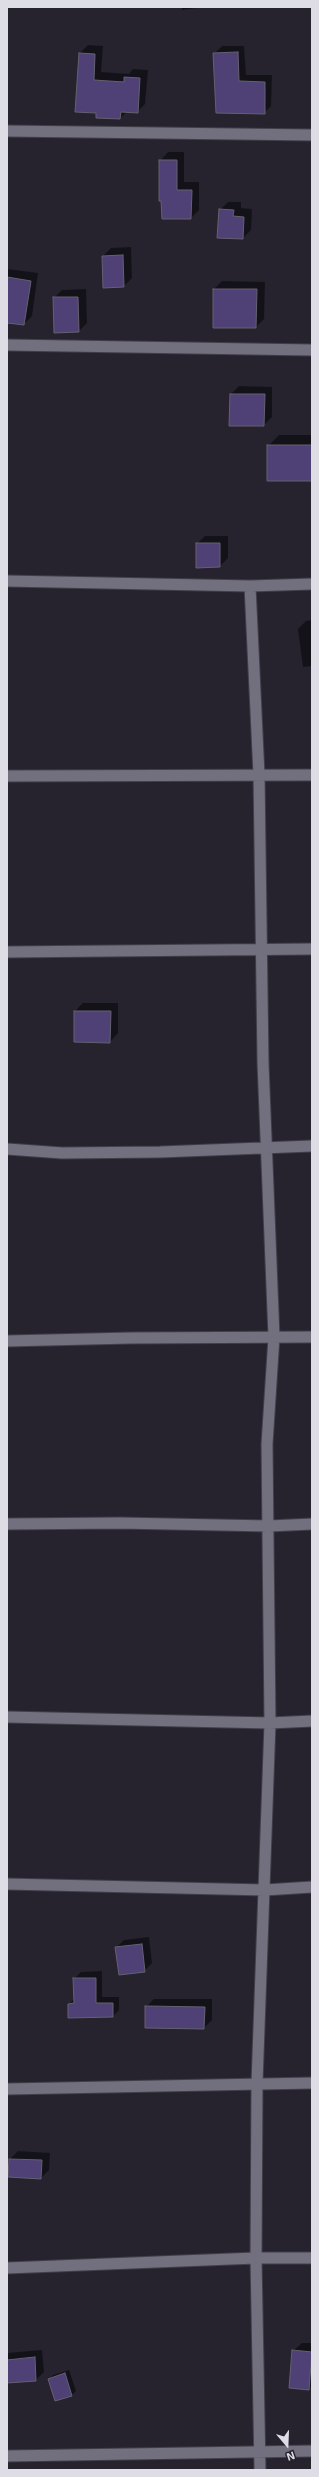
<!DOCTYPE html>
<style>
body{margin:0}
#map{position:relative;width:319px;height:2477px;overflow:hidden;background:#26232f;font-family:"Exo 2",sans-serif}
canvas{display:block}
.frame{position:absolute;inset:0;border:8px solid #dedde5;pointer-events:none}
.north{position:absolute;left:267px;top:2425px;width:40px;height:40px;-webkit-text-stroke:3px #26232f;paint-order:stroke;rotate:161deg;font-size:11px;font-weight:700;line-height:16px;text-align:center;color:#dedde5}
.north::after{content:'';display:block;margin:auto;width:14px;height:18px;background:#dedde5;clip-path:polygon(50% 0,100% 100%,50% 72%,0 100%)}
</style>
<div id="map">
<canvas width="319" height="2477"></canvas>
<div class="frame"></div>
<div class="north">N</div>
</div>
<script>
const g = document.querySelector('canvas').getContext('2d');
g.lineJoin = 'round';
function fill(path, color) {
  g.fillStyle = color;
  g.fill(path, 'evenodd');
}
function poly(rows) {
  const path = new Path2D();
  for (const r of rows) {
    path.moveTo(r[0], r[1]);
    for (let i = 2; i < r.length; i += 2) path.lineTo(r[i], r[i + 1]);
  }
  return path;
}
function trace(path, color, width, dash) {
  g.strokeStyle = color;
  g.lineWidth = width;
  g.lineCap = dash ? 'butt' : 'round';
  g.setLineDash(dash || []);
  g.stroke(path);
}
const shadow = poly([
 [182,7,203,7,182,10],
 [88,45,103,46,101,72,129,74,133,69,148,70,145,104,137,112,127,112,120,118,97,117,80,53],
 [222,46,244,46,246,75,272,75,271,106,264,113,214,54],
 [168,152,184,152,184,182,199,182,199,210,191,218,163,218,160,161],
 [228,202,241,202,241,208,252,209,251,230,243,238,220,210],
 [131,247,132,278,124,286,103,256,111,248],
 [7,269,38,273,32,316,24,324,7,322],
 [222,281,265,282,264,319,256,327,214,327,214,289],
 [86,289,87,323,79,331,54,298,62,290],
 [239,386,272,387,272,417,264,425,231,394],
 [279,435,312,435,312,480,268,446],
 [205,536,228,536,228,558,220,566,197,567,197,544],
 [312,620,312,666,303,667,298,629,306,621],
 [83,1003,118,1003,118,1033,110,1042,75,1041,75,1011],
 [149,1937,152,1963,144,1971,116,1948,124,1940],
 [102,1971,102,1997,119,1997,119,2010,113,2016,69,2004,75,1998,74,1979,81,1972],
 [154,1999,212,1999,212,2020,204,2028,146,2007],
 [18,2151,50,2153,49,2170,41,2178,10,2159],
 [302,2343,312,2343,312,2386,309,2389,293,2351],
 [42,2350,44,2372,36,2380,7,2382,7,2353],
 [69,2370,76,2391,72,2395,56,2400,49,2380,53,2375]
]);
const building = poly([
 [238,52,239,81,265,82,265,114,216,113,213,53,238,52],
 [79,53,95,54,94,80,124,82,124,77,140,78,138,113,121,112,120,119,96,118,96,113,75,112,79,53],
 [159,160,177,160,177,190,192,190,191,219,162,219,161,201,159,201,159,160],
 [219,209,234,210,233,216,244,217,243,239,217,238,219,209],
 [123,255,124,287,103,288,102,256,123,255],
 [7,277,31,281,24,325,7,323,7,277],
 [213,289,257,289,256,328,213,328,213,289],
 [53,297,78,297,79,332,54,333,53,297],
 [230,394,265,394,264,426,229,426,230,394],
 [267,445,312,445,312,481,267,481,267,445],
 [196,543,220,543,220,567,196,568,196,543],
 [74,1011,111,1011,110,1043,74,1042,74,1011],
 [142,1944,145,1972,119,1975,115,1947,142,1944],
 [73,1978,96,1978,96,2003,113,2003,113,2017,68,2018,68,2004,74,2003,73,1978],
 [145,2006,205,2007,204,2029,145,2028,145,2006],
 [9,2159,42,2160,41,2179,8,2177,9,2159],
 [292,2350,312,2352,309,2390,289,2388,292,2350],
 [35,2357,36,2381,7,2383,7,2360,35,2357],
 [65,2373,72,2396,55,2401,48,2379,65,2373]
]);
const minor = poly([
 [7,131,312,135],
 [7,345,312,350],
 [7,581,250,586,312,584],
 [250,586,259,775,263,1063,274,1337,267,1444,270,1723,257,2083,256,2258,260,2470],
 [7,776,312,775],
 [7,952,312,949],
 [7,1149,62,1153,160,1152,312,1146],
 [7,1341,130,1338,312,1337],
 [7,1524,120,1523,269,1526,312,1524],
 [7,1717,270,1723,312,1721],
 [7,1884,265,1890,312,1887],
 [7,2089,312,2083],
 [7,2268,256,2258,312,2258],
 [7,2456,312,2451]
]);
fill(shadow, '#0007');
fill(building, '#4f4075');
trace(building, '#646170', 1);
trace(minor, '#413f48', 13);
trace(minor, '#72707e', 11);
</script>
